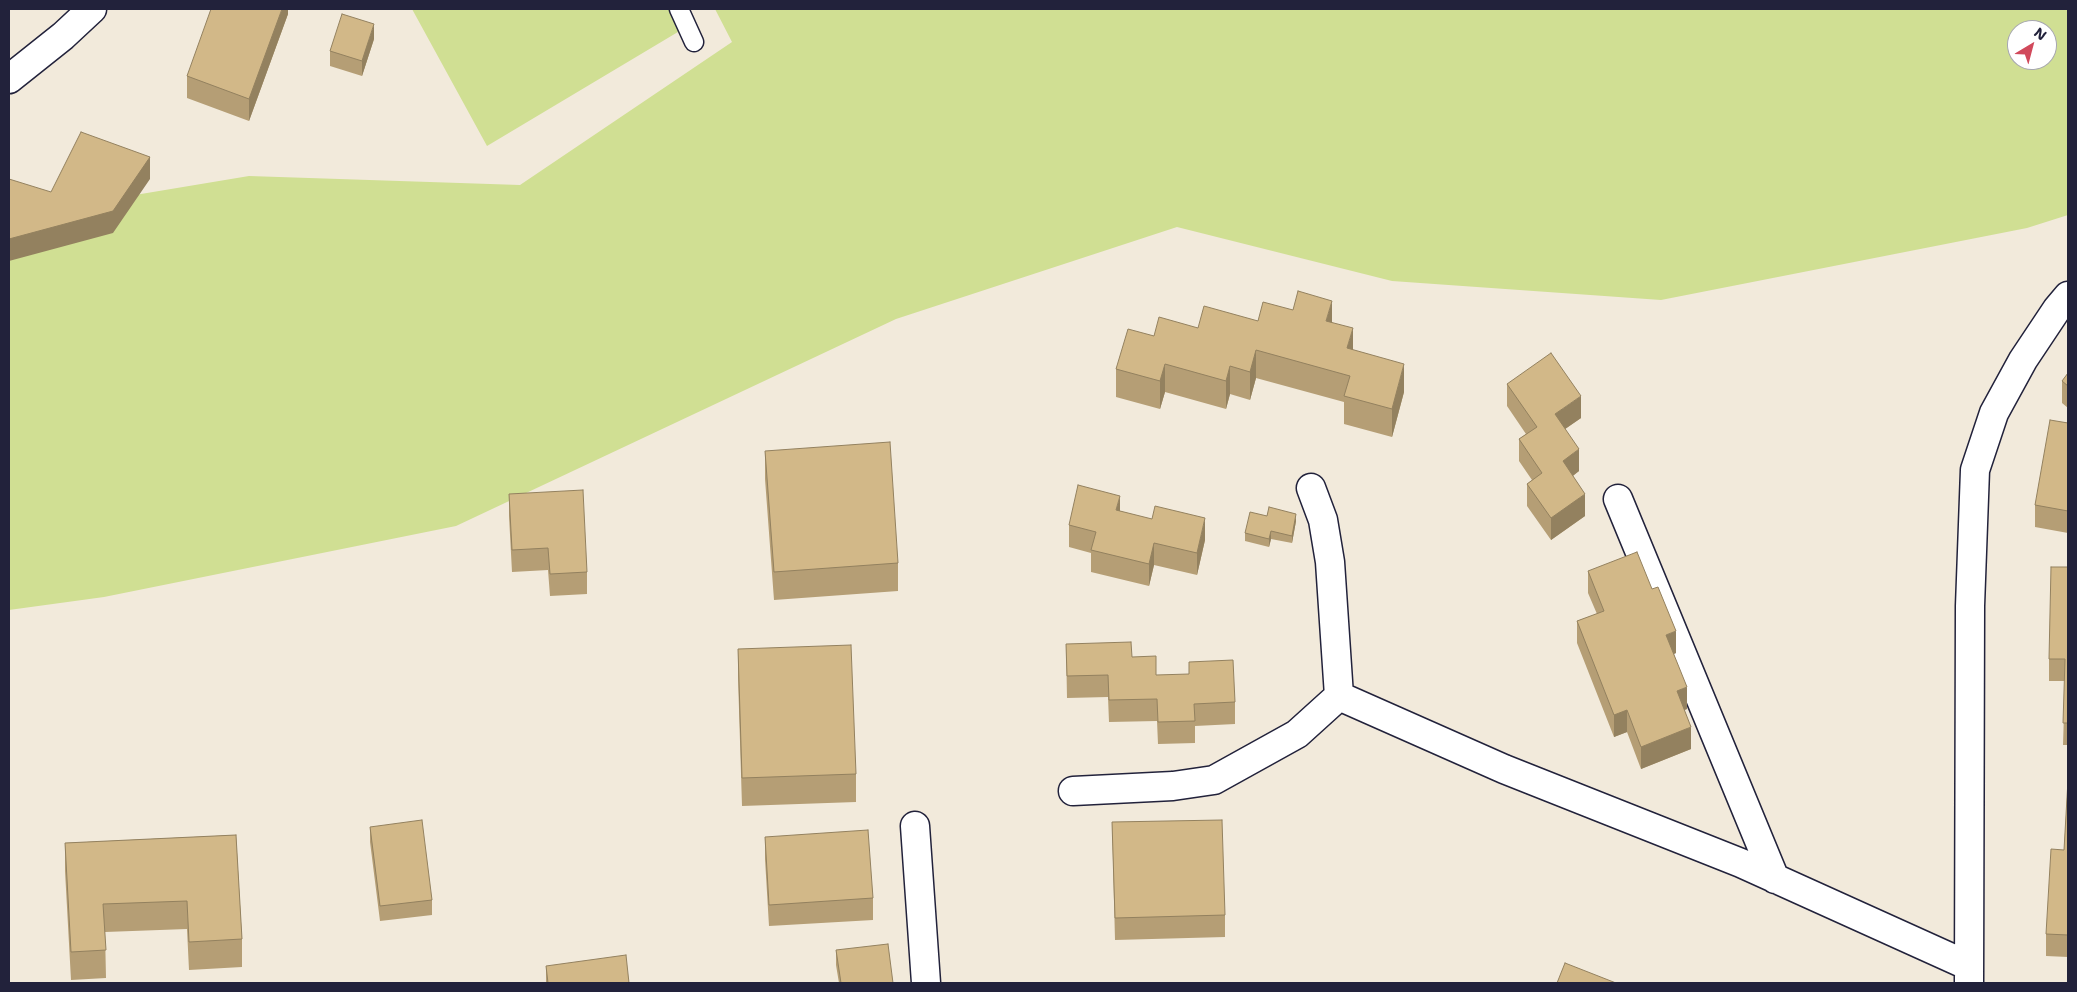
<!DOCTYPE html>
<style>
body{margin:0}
#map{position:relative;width:2077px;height:992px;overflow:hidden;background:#f2eadb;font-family:"Shantell Sans",sans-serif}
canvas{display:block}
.frame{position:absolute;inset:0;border:10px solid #22223b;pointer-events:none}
.north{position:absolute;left:2007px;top:20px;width:50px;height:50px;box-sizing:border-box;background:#fff;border:1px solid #a7a7b1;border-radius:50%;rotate:37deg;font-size:14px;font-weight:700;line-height:20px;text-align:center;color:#22223b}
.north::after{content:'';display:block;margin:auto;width:18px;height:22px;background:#d1495b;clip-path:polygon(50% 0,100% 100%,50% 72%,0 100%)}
</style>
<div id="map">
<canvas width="2077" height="992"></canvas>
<div class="frame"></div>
<div class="north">N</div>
</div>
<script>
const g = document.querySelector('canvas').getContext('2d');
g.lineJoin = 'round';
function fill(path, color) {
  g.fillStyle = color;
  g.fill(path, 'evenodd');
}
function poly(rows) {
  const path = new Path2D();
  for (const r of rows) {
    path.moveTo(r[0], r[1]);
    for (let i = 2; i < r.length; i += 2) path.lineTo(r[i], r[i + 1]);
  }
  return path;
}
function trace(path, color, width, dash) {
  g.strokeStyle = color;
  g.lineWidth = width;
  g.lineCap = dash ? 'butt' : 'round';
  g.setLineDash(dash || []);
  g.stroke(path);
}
const green = poly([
 [412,9,687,9,693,23,487,146],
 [715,9,2068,9,2068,215,2027,228,1661,300,1392,281,1177,227,896,319,456,526,104,597,9,610,9,216,249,176,520,185,732,42],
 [2017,30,2047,30,2047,60,2017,60]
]);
const lane = poly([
 [679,9,694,42]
]);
const street = poly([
 [9,79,63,36,92,9],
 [1311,488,1323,520,1330,562,1339,696,1504,769,1741,863,1969,966],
 [1618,499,1775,879],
 [1073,791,1173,786,1214,780,1297,734,1339,696],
 [915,826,926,983],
 [1969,982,1970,606,1975,470,1994,413,2023,360,2057,309,2068,296]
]);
const wall = poly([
 [288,9,288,14,249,121,187,98,187,76],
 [374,39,362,76,330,66,330,51],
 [1258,321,1332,322,1353,350,1404,392,1392,437,1344,424,1344,402,1256,378,1250,400,1230,394,1226,409,1165,392,1160,409,1116,397,1116,369,1154,336,1198,328],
 [2068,373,2068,408,2062,403,2062,381],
 [1507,384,1581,418,1565,429,1579,471,1573,476,1585,516,1551,540,1527,506,1527,484,1532,480,1519,461,1519,439,1526,434,1507,406],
 [2068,423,2068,533,2035,527,2035,505],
 [765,451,898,563,898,591,774,600,765,479],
 [509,494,587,572,587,594,550,596,548,570,512,572,509,516],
 [1120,511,1205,540,1197,575,1154,565,1149,586,1091,572,1091,553,1069,547,1069,525],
 [1267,516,1296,521,1292,543,1271,539,1269,547,1245,541,1245,533],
 [2068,567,2068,745,2063,745,2065,681,2049,681,2049,659],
 [1588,571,1676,653,1674,654,1687,709,1684,710,1691,749,1641,769,1627,732,1614,737,1577,643,1577,621,1597,614,1588,593],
 [1066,644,1132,657,1156,675,1235,702,1235,724,1195,726,1195,743,1158,744,1157,721,1109,722,1108,697,1067,698],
 [738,649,856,774,856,802,742,806,738,677],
 [2068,780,2068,957,2046,956,2046,934,2064,850],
 [1112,822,1225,915,1225,937,1115,940],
 [370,827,432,900,432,915,380,921,370,842],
 [236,835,242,939,242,967,189,970,187,929,105,932,106,978,71,980,65,871,65,843],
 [765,837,873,898,873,920,769,926,765,859],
 [836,950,893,983,839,983,836,965],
 [546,966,629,983,546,983]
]);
const shadedWall = poly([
 [282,9,288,9,288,14,249,121,249,99],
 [374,24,374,39,362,76,362,61],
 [150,157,150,179,113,233,9,261,9,239],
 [1332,301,1332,329,1326,321],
 [1353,328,1353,356,1347,376,1347,348],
 [1256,350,1256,378,1250,400,1250,372],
 [1165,364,1165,392,1160,409,1160,381],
 [1404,364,1404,392,1392,437,1392,409],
 [1230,366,1230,394,1226,409,1226,381],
 [1581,396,1581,418,1555,436,1555,414],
 [1579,449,1579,471,1563,483,1563,461],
 [1585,494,1585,516,1551,540,1551,518],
 [1120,496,1120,518,1116,510],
 [1296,514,1296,521,1292,543,1292,536],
 [1205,518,1205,540,1197,575,1197,553],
 [1271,531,1271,539,1269,547,1269,539],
 [1154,543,1154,565,1149,586,1149,564],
 [1676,631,1676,653,1666,657,1666,635],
 [1687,687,1687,709,1677,713,1677,691],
 [1627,710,1627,732,1614,737,1614,715],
 [1691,727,1691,749,1641,769,1641,747]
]);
const building = poly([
 [211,9,282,9,249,99,187,76,211,9],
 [342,14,374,24,362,61,330,51,342,14],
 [81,132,150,157,113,211,9,239,9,179,51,192,81,132],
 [1298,291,1332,301,1326,321,1353,328,1347,348,1404,364,1392,409,1344,396,1350,376,1256,350,1250,372,1230,366,1226,381,1165,364,1160,381,1116,369,1128,329,1154,336,1159,317,1198,328,1204,306,1258,321,1263,302,1293,310,1298,291],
 [1551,353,1581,396,1555,414,1579,449,1563,461,1585,494,1551,518,1527,484,1542,473,1519,439,1537,427,1507,384,1551,353],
 [2068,373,2068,386,2062,381,2068,373],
 [2050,420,2068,423,2068,511,2035,505,2050,420],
 [890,442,898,563,774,572,765,451,890,442],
 [1078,485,1120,496,1116,510,1152,519,1155,506,1205,518,1197,553,1154,543,1149,564,1091,550,1096,532,1069,525,1078,485],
 [583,490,587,572,550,574,548,548,512,550,509,494,583,490],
 [1269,507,1296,514,1292,536,1271,531,1269,539,1245,533,1250,512,1267,516,1269,507],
 [1637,552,1652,589,1658,587,1676,631,1666,635,1687,687,1677,691,1691,727,1641,747,1627,710,1614,715,1577,621,1604,611,1588,571,1637,552],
 [2051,567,2068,567,2068,723,2063,723,2065,659,2049,659,2051,567],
 [1131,642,1132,657,1156,656,1156,675,1189,674,1189,662,1233,660,1235,702,1194,704,1195,721,1158,722,1157,699,1109,700,1108,675,1067,676,1066,644,1131,642],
 [851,645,856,774,742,778,738,649,851,645],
 [2068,780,2068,935,2046,934,2051,849,2064,850,2068,780],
 [422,820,432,900,380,906,370,827,422,820],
 [1222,820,1225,915,1115,918,1112,822,1222,820],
 [868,830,873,898,769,905,765,837,868,830],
 [236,835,242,939,189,942,187,901,103,904,106,950,71,952,65,843,236,835],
 [888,944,893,983,841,983,836,950,888,944],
 [626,955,629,983,548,983,546,966,626,955],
 [1565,963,1616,983,1557,983,1565,963]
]);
fill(green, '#d0df93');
trace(lane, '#22223b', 21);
trace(street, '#22223b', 31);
trace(lane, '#fff', 18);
trace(street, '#fff', 28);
fill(wall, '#b59e75');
fill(shadedWall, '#93815f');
fill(building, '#d2b888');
trace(building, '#93815f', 1);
</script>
